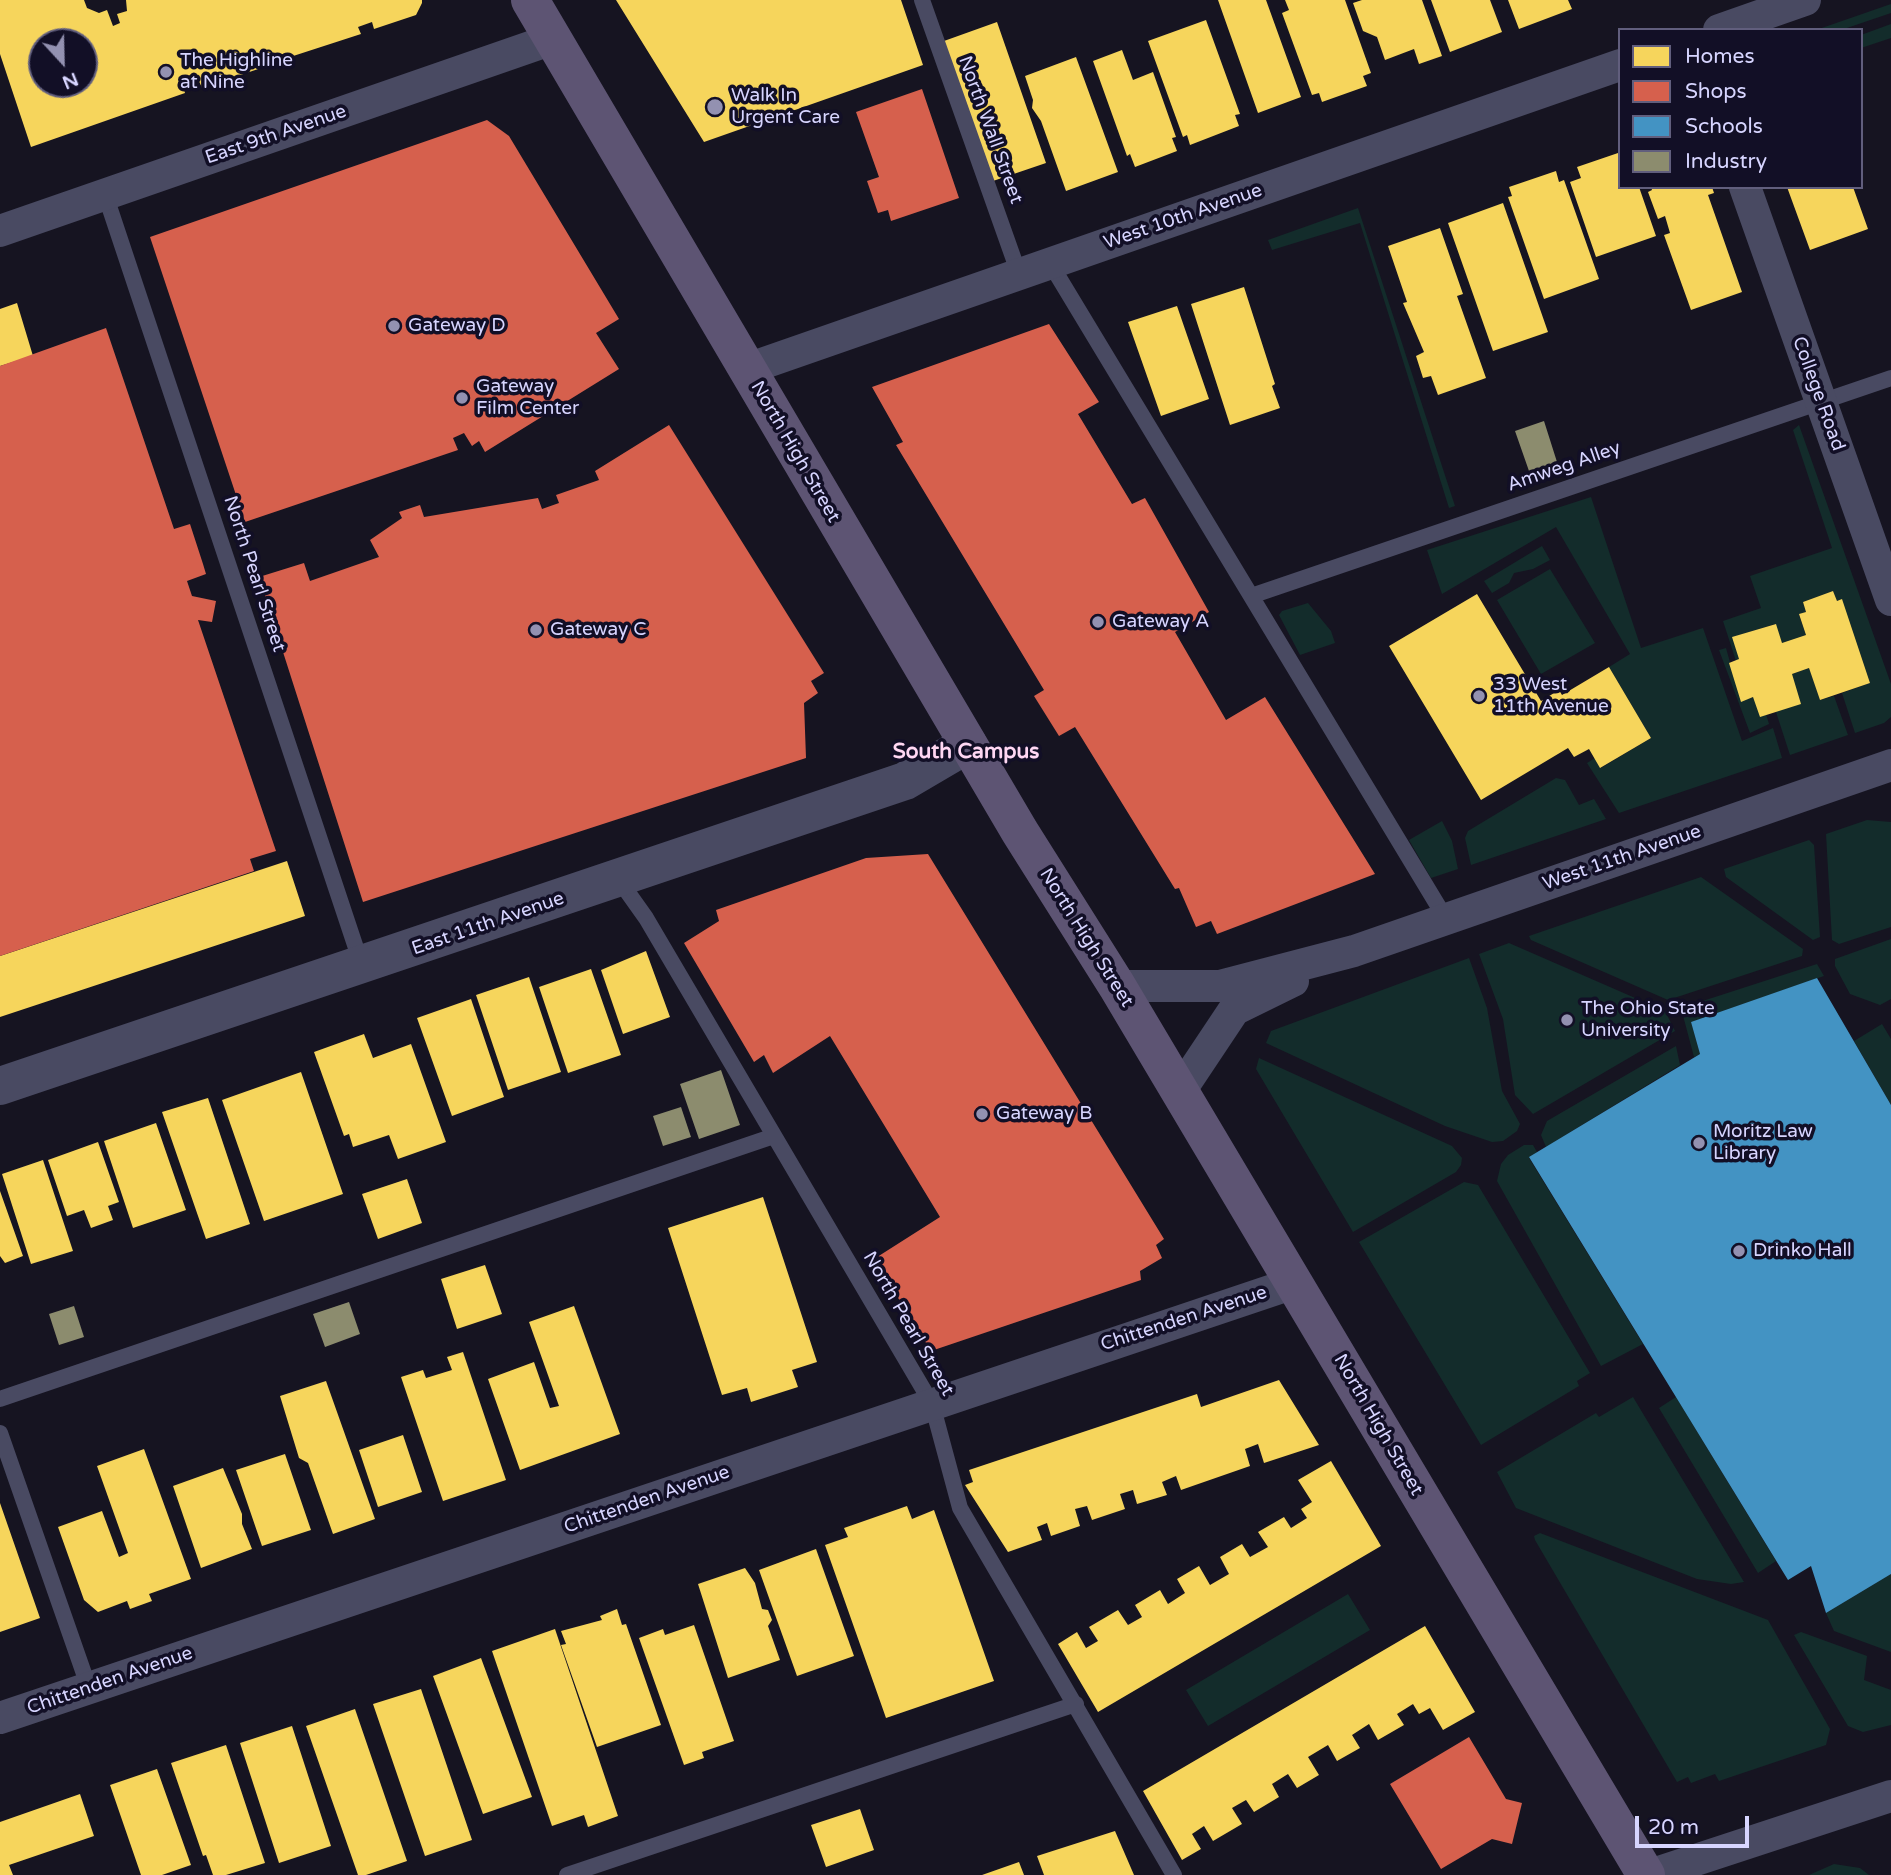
<!DOCTYPE html>
<style>
body{margin:0}
#map{position:relative;width:1891px;height:1875px;overflow:hidden;background:#161421;font-family:"Varela Round",sans-serif}
canvas{display:block}
.legend{position:absolute;left:1618px;top:28px;width:245px;height:161px;box-sizing:border-box;background:#120f26;border:2px solid #615e7d;margin:0;padding:9px 12px;list-style:none;font-size:21px;color:#d7d5ff}
.legend li{display:flex;align-items:center;gap:14px;height:35px}
.legend b{width:35px;border:2px solid #615e7d}
.north{position:absolute;left:28px;top:28px;width:70px;height:70px;box-sizing:border-box;background:#120f26;border:2px solid #615e7d;border-radius:50%;rotate:158deg;font-size:19px;font-weight:700;line-height:28px;text-align:center;color:#d7d5ff}
.north::after{content:'';display:block;margin:auto;width:24px;height:32px;background:#9391b1;clip-path:polygon(50% 0,100% 100%,50% 72%,0 100%)}
.scale{position:absolute;left:1635px;top:1816px;width:114px;height:32px;box-sizing:border-box;border:4px solid #d7d5ff;border-top:0;padding-left:9px;font-size:21px;line-height:24px;white-space:nowrap;color:#d7d5ff;-webkit-text-stroke:5px #120f26;paint-order:stroke}
</style>
<div id="map">
<canvas width="1891" height="1875"></canvas>
<ul class="legend">
<li><b style="height:19px;background:#f6d55c"></b>Homes</li>
<li><b style="height:19px;background:#d6604d"></b>Shops</li>
<li><b style="height:19px;background:#4393c3"></b>Schools</li>
<li><b style="height:19px;background:#8c8c6e"></b>Industry</li>
</ul>
<div class="north">N</div>
<div class="scale">20 m</div>
</div>
<script>
const g = document.querySelector('canvas').getContext('2d');
g.lineJoin = 'round';
function fill(path, color) {
  g.fillStyle = color;
  g.fill(path, 'evenodd');
}
function poly(rows) {
  const path = new Path2D();
  for (const r of rows) {
    path.moveTo(r[0], r[1]);
    for (let i = 2; i < r.length; i += 2) path.lineTo(r[i], r[i + 1]);
  }
  return path;
}
function trace(path, color, width, dash) {
  g.strokeStyle = color;
  g.lineWidth = width;
  g.lineCap = dash ? 'butt' : 'round';
  g.setLineDash(dash || []);
  g.stroke(path);
}
function label(font, color, halo, rows, align = 'center') {
  g.font = font + ' "Varela Round",sans-serif';
  g.lineWidth = 7;
  g.setLineDash([]);
  g.textBaseline = 'middle';
  g.strokeStyle = halo;
  g.fillStyle = color;
  for (const [text, x, y, turn = 0] of rows) {
    g.save();
    g.translate(x, y);
    g.rotate((+turn || 0) * Math.PI / 180);
    g.textAlign = isNaN(turn) ? turn : align;
    if (halo) g.strokeText(text, 0, 0);
    g.fillText(text, 0, 0);
    g.restore();
  }
}
const green = poly([
 [1891,4,1891,13,1841,30,1816,30],
 [1891,24,1891,38,1861,48,1861,35],
 [1358,208,1455,506,1449,508,1360,223,1272,250,1268,240],
 [1799,425,1891,684,1891,717,1884,723,1855,733,1842,693,1870,683,1842,600,1837,601,1833,591,1803,602,1806,612,1799,615,1806,635,1782,643,1775,624,1733,637,1739,659,1736,661,1723,621,1761,608,1750,576,1832,548,1793,430],
 [1591,497,1641,648,1703,628,1742,741,1773,728,1782,758,1619,813,1587,763,1595,758,1601,768,1651,738,1609,667,1630,654,1556,527,1442,594,1427,550],
 [1542,546,1550,560,1533,569,1514,573,1509,583,1492,593,1484,581],
 [1550,569,1595,643,1541,674,1497,600],
 [1308,603,1331,631,1335,643,1300,655,1279,615,1282,611],
 [1726,648,1741,701,1753,697,1766,714,1769,724,1750,733,1719,650],
 [1809,668,1820,700,1834,696,1848,735,1790,755,1776,712,1792,674],
 [1556,778,1565,780,1579,805,1594,799,1606,819,1471,865,1465,838,1468,831],
 [1867,820,1891,822,1891,927,1839,944,1832,940,1826,834],
 [1442,821,1452,841,1458,869,1431,878,1409,840],
 [1809,840,1814,845,1820,937,1813,940,1726,877,1724,869],
 [1701,877,1803,949,1802,956,1668,1000,1531,940,1529,936],
 [1891,939,1891,999,1880,1005,1850,994,1835,966,1835,959],
 [1509,943,1665,1011,1675,1031,1533,1114,1515,1095,1503,1019,1479,954],
 [1469,958,1487,1008,1502,1091,1520,1124,1517,1131,1503,1141,1492,1142,1445,1126,1266,1043,1271,1031],
 [1817,964,1824,976,1691,1022,1700,1054,1694,1057,1681,1008],
 [1882,1024,1891,1039,1891,1105,1854,1041],
 [1676,1046,1680,1065,1546,1147,1541,1135,1547,1121],
 [1259,1058,1452,1146,1462,1158,1461,1165,1456,1172,1353,1232,1256,1069],
 [1524,1145,1533,1145,1537,1152,1529,1158,1643,1344,1601,1366,1497,1181,1501,1164,1508,1155],
 [1464,1182,1478,1185,1590,1373,1577,1381,1579,1386,1481,1445,1359,1242],
 [1633,1397,1744,1582,1731,1584,1697,1579,1516,1508,1497,1472,1596,1413,1599,1417],
 [1676,1397,1776,1561,1758,1573,1659,1408],
 [1540,1533,1768,1620,1830,1729,1826,1745,1719,1781,1715,1774,1691,1783,1688,1777,1677,1782,1535,1540,1534,1536],
 [1891,1574,1891,1652,1834,1631,1826,1613],
 [1348,1594,1370,1630,1208,1726,1186,1690],
 [1801,1632,1867,1656,1864,1680,1891,1690,1891,1725,1863,1732,1848,1726,1794,1635],
 [1834,1864,1860,1868,1869,1875,1809,1875]
]);
const homes = poly([
 [0,0,84,0,87,8,99,13,107,10,113,26,120,23,117,14,127,11,126,0,422,0,422,3,416,15,374,29,372,22,358,27,361,34,287,58,286,53,271,58,273,64,202,88,199,81,183,86,185,93,31,147,0,54],
 [42,42,84,42,84,84,42,84],
 [616,0,901,0,923,65,704,142],
 [1218,0,1266,0,1301,97,1258,113],
 [1285,0,1345,0,1371,73,1363,76,1367,86,1322,102,1319,93,1312,95,1282,13,1289,10],
 [1362,0,1422,0,1442,56,1419,64,1414,49,1385,60,1377,37,1363,31,1353,3],
 [1431,0,1490,0,1502,32,1450,52],
 [1508,0,1568,0,1572,9,1519,29],
 [1206,20,1240,114,1235,115,1239,126,1190,145,1187,135,1183,137,1148,41],
 [997,22,1046,163,993,181,944,41],
 [1122,50,1133,80,1153,72,1176,137,1172,138,1177,151,1135,167,1130,154,1127,156,1093,61],
 [1076,57,1118,172,1066,191,1041,121,1032,108,1033,100,1025,76],
 [1618,153,1620,187,1639,187,1656,236,1596,257,1570,182,1581,178,1577,167],
 [1556,171,1559,182,1564,180,1599,279,1544,299,1508,197,1512,196,1509,187],
 [1651,187,1712,187,1714,193,1708,195,1742,292,1691,310,1664,235,1670,233,1665,216,1658,219,1648,192,1652,190],
 [1787,187,1853,187,1868,229,1810,250],
 [1503,203,1548,332,1493,351,1448,223],
 [1440,228,1463,294,1457,296,1486,378,1438,395,1431,376,1423,378,1416,356,1424,352,1403,303,1407,302,1388,246],
 [1244,287,1275,384,1272,386,1280,408,1230,425,1191,304],
 [17,303,33,356,0,366,0,309],
 [1177,306,1209,399,1161,416,1128,322],
 [1833,591,1837,601,1842,599,1870,683,1820,700,1809,668,1792,674,1801,704,1760,717,1753,697,1741,702,1729,663,1739,659,1732,637,1776,624,1782,643,1806,635,1799,614,1806,612,1803,602],
 [1477,594,1541,701,1559,690,1562,695,1609,667,1651,738,1600,768,1589,749,1574,757,1568,748,1481,800,1389,646],
 [287,861,305,916,0,1017,0,956],
 [646,951,670,1017,623,1034,601,970],
 [591,969,621,1055,568,1073,539,987],
 [529,977,561,1072,508,1090,476,995],
 [471,999,504,1097,452,1116,417,1018],
 [364,1034,373,1058,411,1044,446,1142,398,1159,389,1135,353,1147,349,1134,344,1136,314,1052],
 [301,1072,343,1194,264,1221,222,1100],
 [208,1098,250,1224,206,1239,162,1112],
 [156,1123,186,1210,133,1228,104,1141],
 [98,1142,119,1202,108,1206,113,1220,91,1228,84,1210,67,1216,48,1160],
 [43,1160,73,1251,31,1264,2,1174],
 [407,1179,422,1223,378,1239,362,1194],
 [0,1191,23,1256,5,1263,0,1256],
 [763,1197,817,1362,792,1370,798,1387,751,1402,747,1388,722,1395,668,1228],
 [485,1265,502,1314,457,1329,441,1279],
 [574,1306,620,1434,520,1470,488,1379,534,1362,550,1408,559,1406,529,1322],
 [463,1352,506,1480,443,1501,401,1377,423,1370,426,1378,452,1370,447,1357],
 [1279,1380,1319,1445,1264,1463,1258,1444,1245,1449,1250,1466,1181,1490,1176,1476,1162,1482,1167,1495,1137,1504,1133,1490,1120,1494,1125,1509,1092,1520,1087,1506,1075,1509,1080,1526,1051,1536,1047,1523,1037,1527,1042,1540,1008,1552,965,1485,973,1482,969,1470,1197,1394,1201,1407],
 [326,1381,375,1519,333,1534,308,1463,299,1458,280,1396],
 [403,1435,422,1492,378,1507,359,1450],
 [144,1449,191,1579,149,1594,152,1601,130,1609,127,1601,98,1612,84,1600,58,1527,102,1511,119,1557,128,1553,97,1466],
 [285,1454,311,1530,262,1546,236,1470],
 [1331,1461,1381,1546,1098,1712,1058,1644,1077,1632,1086,1648,1098,1641,1089,1627,1118,1610,1128,1625,1142,1617,1135,1605,1160,1590,1168,1604,1185,1593,1177,1579,1199,1566,1210,1585,1229,1574,1220,1557,1242,1544,1250,1557,1268,1547,1258,1532,1284,1517,1291,1528,1307,1518,1301,1509,1312,1502,1298,1480],
 [223,1468,242,1514,242,1524,252,1549,201,1568,173,1486],
 [0,1503,40,1618,0,1632],
 [907,1506,912,1519,934,1510,994,1681,886,1718,825,1545,848,1537,844,1528],
 [816,1549,854,1656,797,1676,759,1570],
 [745,1568,755,1583,762,1609,768,1610,772,1620,768,1626,780,1660,728,1678,698,1584],
 [617,1609,622,1625,626,1624,661,1725,597,1747,561,1645,566,1644,561,1631,602,1620,600,1616],
 [694,1625,734,1741,702,1752,704,1758,684,1765,639,1638,663,1629,665,1635],
 [1425,1626,1475,1712,1443,1730,1430,1708,1419,1714,1413,1704,1397,1714,1404,1725,1378,1740,1369,1724,1352,1735,1360,1748,1337,1761,1328,1745,1308,1757,1319,1775,1297,1788,1288,1774,1272,1784,1279,1797,1254,1812,1246,1800,1232,1808,1242,1824,1213,1841,1204,1826,1192,1834,1201,1849,1182,1860,1143,1791],
 [555,1629,618,1816,588,1827,584,1815,552,1826,492,1651],
 [481,1658,532,1797,483,1814,433,1676],
 [421,1689,472,1840,425,1856,373,1704],
 [355,1709,407,1861,366,1875,358,1875,306,1726],
 [292,1726,331,1846,279,1863,240,1743],
 [226,1745,265,1863,226,1875,213,1875,206,1855,203,1856,171,1763],
 [157,1769,191,1865,162,1875,141,1875,110,1785],
 [80,1794,94,1836,9,1865,13,1875,0,1875,0,1822],
 [860,1809,874,1850,826,1867,811,1825],
 [1115,1831,1134,1875,1044,1875,1037,1856],
 [1019,1862,1024,1875,982,1875]
]);
const shops = poly([
 [922,89,959,198,891,221,888,210,878,213,867,181,879,177,856,112],
 [487,120,509,136,619,319,596,333,619,369,485,452,479,441,472,446,464,433,453,438,458,450,245,522,150,237],
 [1049,324,1099,402,1078,414,1132,504,1145,498,1209,612,1175,632,1226,720,1265,697,1375,874,1217,934,1211,921,1196,927,1179,888,1175,889,1075,727,1059,736,1034,696,1044,690,896,445,903,442,872,387],
 [106,328,174,529,190,524,203,564,206,574,187,581,192,596,216,601,212,622,198,620,276,851,250,859,254,871,0,956,0,366],
 [669,425,824,673,811,681,818,693,804,703,806,758,363,902,259,577,304,563,310,581,379,557,370,540,402,518,399,512,420,505,424,517,538,498,542,509,559,503,556,495,599,480,595,471],
 [928,854,1164,1239,1156,1245,1162,1258,1140,1271,1141,1280,931,1351,874,1259,940,1217,830,1036,773,1073,764,1055,754,1062,684,943,719,921,716,910,866,858],
 [1469,1737,1506,1799,1522,1803,1512,1844,1492,1839,1441,1869,1390,1784]
]);
const schools = poly([
 [1817,978,1891,1105,1891,1574,1826,1613,1811,1566,1788,1580,1529,1157,1700,1054,1691,1022]
]);
const industry = poly([
 [1544,421,1557,462,1529,471,1515,431],
 [721,1070,740,1125,699,1139,680,1084],
 [681,1107,691,1137,663,1146,653,1116],
 [349,1302,360,1334,325,1347,313,1314],
 [74,1306,84,1337,59,1345,49,1314]
]);
const service = poly([
 [922,0,1019,274],
 [105,194,362,966],
 [1050,263,1446,919],
 [1251,596,1891,378],
 [619,880,646,918,932,1404,960,1508,1174,1875],
 [0,1399,774,1136],
 [0,1433,89,1688],
 [567,1875,1076,1704]
]);
const minor = poly([
 [1719,30,1805,0],
 [1745,187,1891,600],
 [0,231,553,39],
 [747,369,1620,65],
 [1117,986,1220,986,1354,951,1891,765],
 [1180,1091,1234,1010,1293,981],
 [0,1718,1294,1283],
 [1650,1875,1891,1796]
]);
const tertiary = poly([
 [0,1086,905,781,968,744]
]);
const primary = poly([
 [530,0,1020,832,1117,986,1646,1875]
]);
const markers = [
 [166,72,7,"#9391b1"],
 [715,107,9,"#9391b1"],
 [394,326,7,"#9391b1"],
 [462,398,7,"#9391b1"],
 [1098,622,7,"#9391b1"],
 [536,630,7,"#9391b1"],
 [1479,696,7,"#9391b1"],
 [1567,1020,7,"#9391b1"],
 [982,1114,7,"#9391b1"],
 [1699,1143,7,"#9391b1"],
 [1739,1251,7,"#9391b1"]
];
const poiNames = [
 ["The Highline",180,61],
 ["at Nine",180,83],
 ["Walk In",731,96],
 ["Urgent Care",731,118],
 ["Gateway D",408,326],
 ["Gateway",476,387],
 ["Film Center",476,409],
 ["Gateway A",1112,622],
 ["Gateway C",550,630],
 ["33 West",1493,685],
 ["11th Avenue",1493,707],
 ["The Ohio State",1581,1009],
 ["University",1581,1031],
 ["Gateway B",996,1114],
 ["Moritz Law",1713,1132],
 ["Library",1713,1154],
 ["Drinko Hall",1753,1251]
];
const streetNames = [
 ["North Wall Street",990,130,70],
 ["East 9th Avenue",276,135,-19],
 ["West 10th Avenue",1183,217,-19],
 ["College Road",1818,394,70],
 ["North High Street",795,452,60],
 ["Amweg Alley",1564,467,-19],
 ["North Pearl Street",254,574,72],
 ["West 11th Avenue",1622,858,-19],
 ["East 11th Avenue",488,924,-19],
 ["North High Street",1086,938,58],
 ["Chittenden Avenue",1184,1319,-18],
 ["North Pearl Street",908,1324,60],
 ["North High Street",1378,1425,60],
 ["Chittenden Avenue",647,1500,-19],
 ["Chittenden Avenue",110,1681,-19]
];
const neighbourhoodNames = [
 ["South Campus",966,752]
];
fill(green, '#132c2b');
fill(homes, '#f6d55c');
fill(shops, '#d6604d');
fill(schools, '#4393c3');
fill(industry, '#8c8c6e');
trace(service, '#494a62', 16);
trace(minor, '#494a62', 32);
trace(tertiary, '#494a62', 38);
trace(primary, '#5d5473', 38);
for (const [x, y, r, color] of markers) {
  const dot = new Path2D();
  dot.arc(x, y, r, 0, 2 * Math.PI);
  g.fillStyle = color;
  g.fill(dot);
  trace(dot, '#120f26', 2.5);
}
label('19px', '#d7d5ff', '#120f26', poiNames, 'left');
label('19px', '#d7d5ff', '#120f26', streetNames);
label('bold 21px', '#ffd7f3', '#120f26', neighbourhoodNames);
</script>
